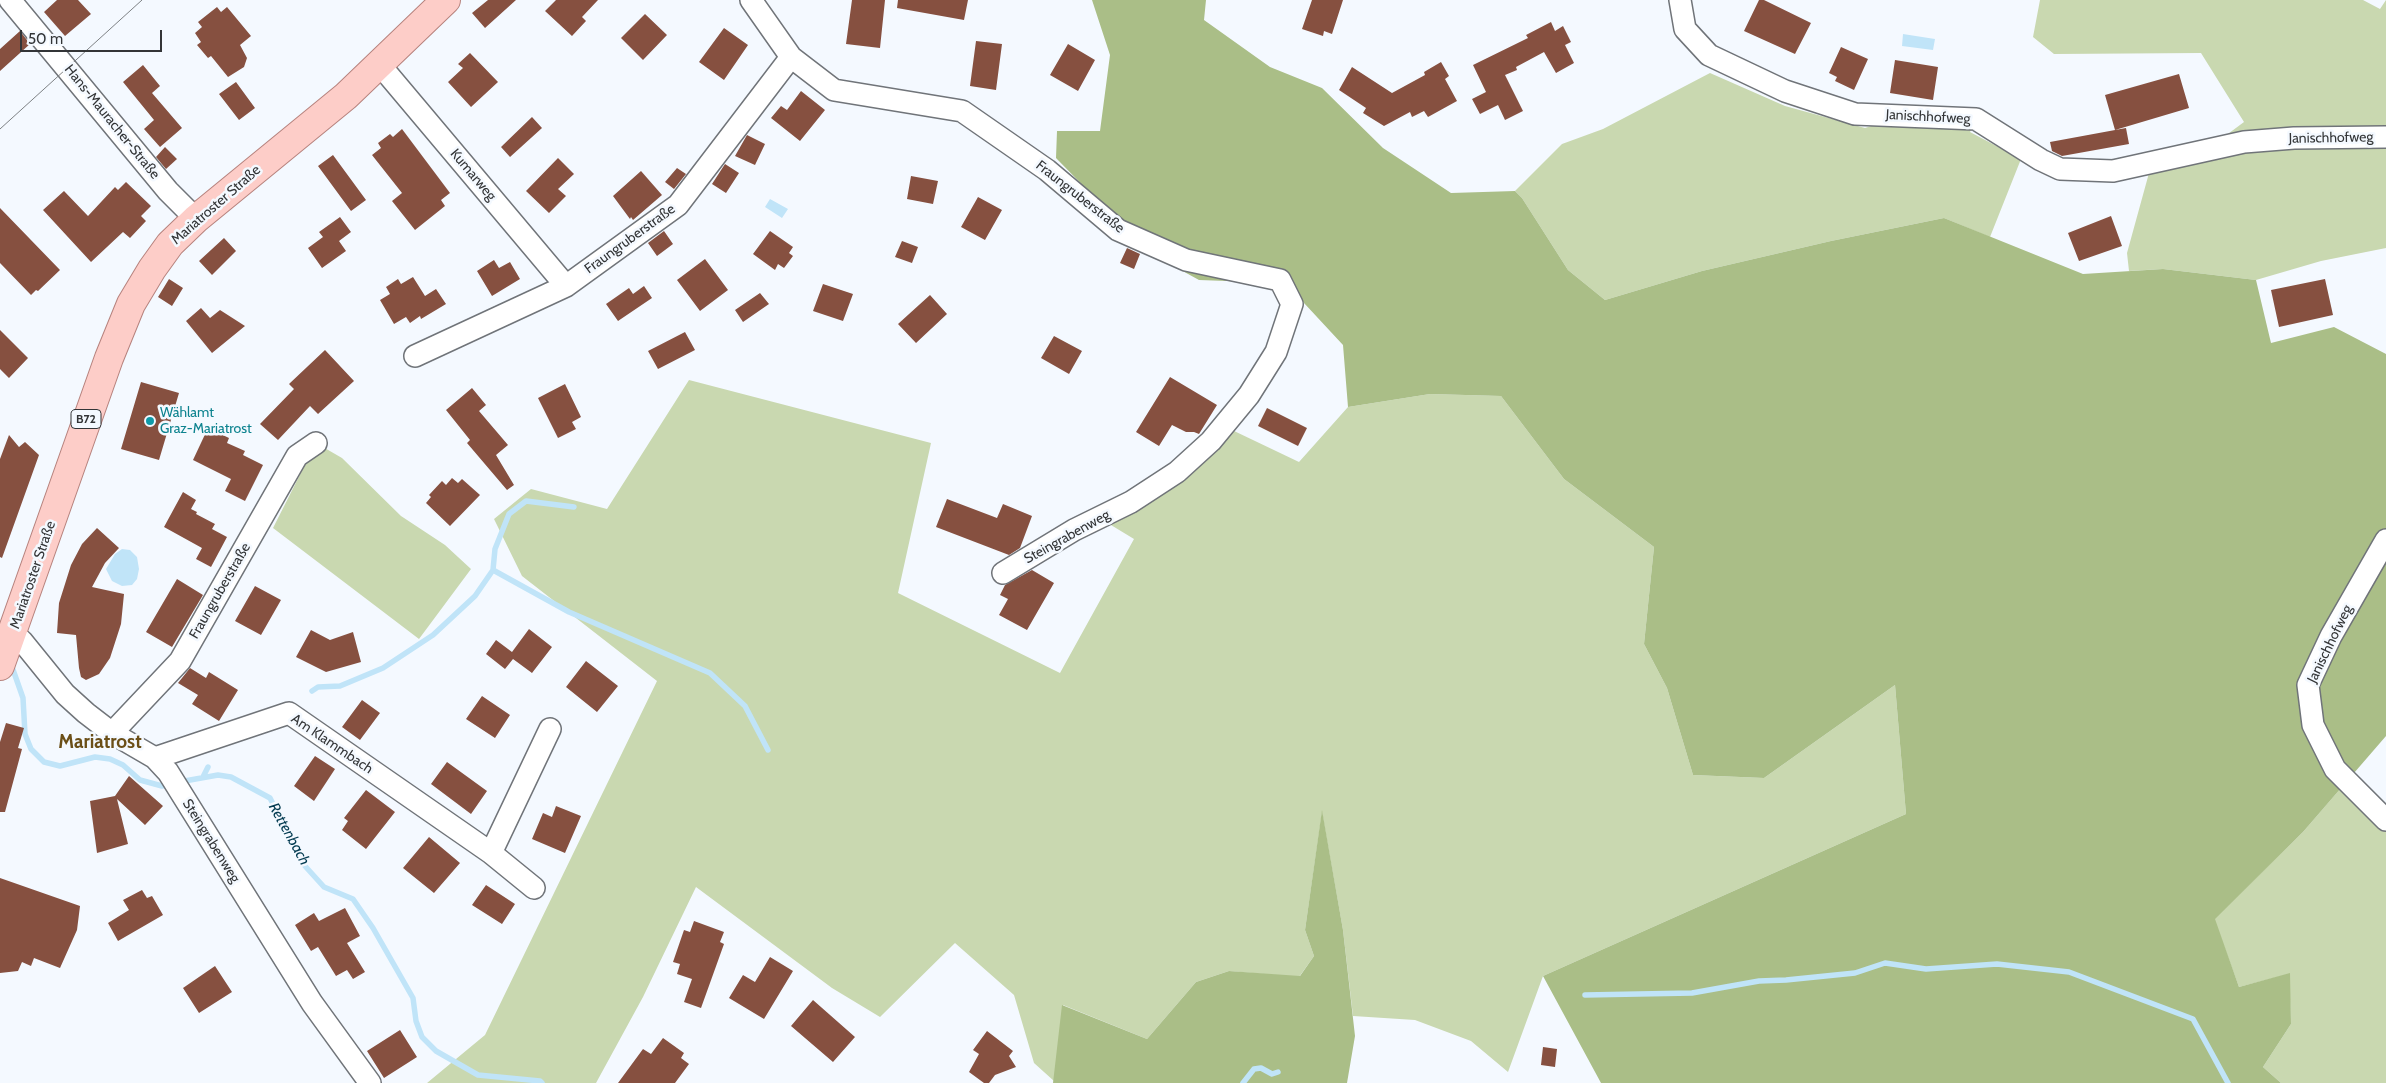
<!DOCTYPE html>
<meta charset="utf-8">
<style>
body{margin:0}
#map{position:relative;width:2386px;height:1083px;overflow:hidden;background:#f4f9ff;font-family:Cabin,sans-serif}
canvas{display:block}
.scale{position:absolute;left:20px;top:30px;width:142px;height:22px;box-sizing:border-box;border:2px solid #333537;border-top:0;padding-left:6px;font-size:15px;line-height:18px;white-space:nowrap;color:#333537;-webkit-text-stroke:4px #f4f9ff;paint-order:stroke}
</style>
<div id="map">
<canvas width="2386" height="1083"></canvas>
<div class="scale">50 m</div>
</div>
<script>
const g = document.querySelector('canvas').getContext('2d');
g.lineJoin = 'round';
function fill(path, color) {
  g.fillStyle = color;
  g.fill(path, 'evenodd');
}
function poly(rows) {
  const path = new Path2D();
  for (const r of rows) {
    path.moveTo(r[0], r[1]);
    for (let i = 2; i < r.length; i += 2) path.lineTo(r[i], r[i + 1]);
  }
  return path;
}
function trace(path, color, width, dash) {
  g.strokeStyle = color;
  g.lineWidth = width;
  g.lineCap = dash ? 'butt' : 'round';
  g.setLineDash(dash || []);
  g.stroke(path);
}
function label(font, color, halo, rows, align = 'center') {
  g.font = font + ' Cabin,sans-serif';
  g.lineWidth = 5;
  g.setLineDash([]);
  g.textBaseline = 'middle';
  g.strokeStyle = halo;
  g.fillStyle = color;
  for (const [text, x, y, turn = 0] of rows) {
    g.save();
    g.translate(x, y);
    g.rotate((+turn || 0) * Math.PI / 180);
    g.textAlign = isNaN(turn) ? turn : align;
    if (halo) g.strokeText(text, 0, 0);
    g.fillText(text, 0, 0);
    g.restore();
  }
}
const green = poly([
 [2040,0,2363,0,2380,9,2386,0,2386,248,2321,261,2256,280,2163,269,2129,271,2127,253,2149,173,2190,162,2244,122,2201,53,2054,54,2033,37],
 [1710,73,1785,106,1865,128,1902,116,1976,119,1970,132,2021,159,1990,237,1944,218,1831,241,1702,271,1605,300,1568,270,1522,198,1515,191,1562,144,1603,129],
 [689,380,931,443,898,593,1060,673,1134,539,1106,522,1232,430,1299,462,1348,407,1430,394,1501,396,1564,479,1654,547,1644,644,1667,688,1693,775,1764,778,1895,685,1906,814,1543,976,1508,1072,1471,1041,1415,1020,1353,1016,1343,930,1322,812,1305,930,1314,956,1299,977,1229,971,1196,982,1147,1039,1063,1005,1054,1081,1034,1063,1014,995,955,943,880,1017,832,988,696,887,643,997,596,1083,427,1083,485,1035,657,681,522,576,494,519,531,489,607,509],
 [316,443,342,458,401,516,445,545,471,569,419,639,273,528],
 [2347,781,2386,830,2386,1083,2281,1083,2263,1067,2291,1024,2289,974,2239,987,2214,919,2303,832]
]);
const forest = poly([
 [1092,0,1206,0,1204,20,1270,67,1322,88,1383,148,1451,193,1515,191,1522,198,1568,270,1605,300,1702,271,1831,241,1944,218,2083,274,2163,269,2256,280,2271,343,2334,327,2386,354,2386,736,2303,832,2215,919,2239,987,2290,973,2291,1024,2263,1067,2281,1083,1601,1083,1543,976,1906,814,1895,685,1764,778,1693,775,1667,688,1644,644,1654,547,1564,479,1501,396,1430,394,1348,407,1343,345,1291,289,1255,282,1199,280,1148,252,1056,158,1057,131,1100,131,1110,55],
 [1322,810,1343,930,1355,1036,1347,1083,1053,1083,1062,1005,1147,1039,1196,982,1229,971,1300,976,1314,956,1305,930]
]);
const water = poly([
 [1903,34,1935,39,1933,50,1902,46],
 [770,199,788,209,782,218,765,207],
 [122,549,130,550,137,557,139,569,137,579,132,585,122,586,112,581,106,569,115,554]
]);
const stream = poly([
 [493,570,495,549,509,514,526,501,574,507],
 [11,664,23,698,25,734,31,749,44,762,60,766,95,757,110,759,123,765,140,780,162,786,170,784],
 [312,691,318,687,340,686,383,668,433,635,475,596,493,570,569,612,710,673,745,706,768,750],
 [203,777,208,767],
 [179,782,218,775,231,777,270,798,305,866,324,887,353,899,373,928,413,998,416,1021,422,1037,436,1051,478,1075,540,1081,542,1083],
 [1585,995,1692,993,1759,981,1786,980,1855,973,1885,963,1926,969,1997,964,2069,972,2193,1019,2228,1083],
 [1243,1083,1254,1069,1261,1068,1272,1074,1278,1072]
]);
const building = poly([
 [57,0,78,0,91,14,65,36,44,12],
 [488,0,516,0,485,28,472,13],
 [556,0,598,0,582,17,586,21,572,36,545,11],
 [852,0,885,0,880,48,846,44],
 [898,0,968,0,964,20,897,8],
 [1312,0,1343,0,1332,34,1324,31,1323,36,1302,29],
 [1759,0,1764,0,1811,23,1795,54,1744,31],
 [217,7,221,12,227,7,251,36,240,45,247,58,244,67,228,77,211,56,208,58,197,45,201,42,195,33,202,27,198,22],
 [645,14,667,35,643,60,621,38],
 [1551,22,1555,31,1563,26,1571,42,1565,45,1574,63,1556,73,1544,52,1516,67,1517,70,1505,75,1523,111,1505,120,1498,105,1480,114,1472,99,1486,92,1473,65,1528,38,1526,35],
 [724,28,748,45,724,80,699,62],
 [20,31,30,44,0,71,0,49],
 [976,41,1002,44,996,90,970,86],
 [1068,44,1095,60,1078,91,1050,75],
 [1841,47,1868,59,1854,90,1835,81,1837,77,1829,73],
 [470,53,498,82,471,107,448,82,463,68,458,64],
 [1895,60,1938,67,1933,100,1890,93],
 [1441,62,1449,76,1445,79,1457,101,1428,117,1424,111,1412,117,1410,112,1384,126,1363,113,1366,108,1339,90,1352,67,1392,93,1425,75,1424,72],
 [143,65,160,86,152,93,182,128,160,147,144,129,154,120,123,82],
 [2179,74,2189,108,2115,130,2105,95],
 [236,82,255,108,239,120,219,94],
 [801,91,825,110,800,141,771,118,781,106,787,110],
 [532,117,542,128,510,157,501,147],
 [2126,128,2129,144,2062,156,2052,151,2050,142],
 [402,129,450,193,441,200,445,206,415,230,392,201,402,193,372,155,381,148,378,143,390,134,393,137],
 [747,135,765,144,755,165,735,156],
 [165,147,177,159,166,169,156,157],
 [333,155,366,200,351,211,318,166],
 [558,158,574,174,558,189,566,196,549,213,526,191],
 [725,164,739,173,726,193,712,184],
 [677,168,686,174,674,189,665,182],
 [641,171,662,195,633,220,631,217,630,219,613,196],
 [911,176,938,181,933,204,907,199],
 [126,182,151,206,141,216,146,221,130,238,123,232,91,262,43,210,64,191,88,216,115,187,118,190],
 [978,197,1002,210,985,240,961,227],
 [0,208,60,270,38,291,36,290,31,295,0,263],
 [2111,216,2122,246,2079,261,2068,233],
 [340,217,351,232,339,241,346,251,322,268,308,248,323,237,319,232],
 [664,231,673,244,657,256,648,243],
 [770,231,793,247,789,253,793,256,784,268,778,264,775,270,753,254],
 [224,238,236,251,212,275,199,261],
 [902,241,918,247,912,263,895,257],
 [1127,248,1140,254,1134,269,1120,263],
 [705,259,728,290,700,311,677,280],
 [494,260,499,268,510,262,520,279,492,296,477,271],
 [413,277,425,296,436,289,446,304,421,319,420,316,410,323,406,317,394,324,380,300,390,294,386,287,398,279,401,284],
 [169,279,183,288,172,306,158,297],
 [2325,279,2333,315,2279,327,2271,290],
 [823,284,853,294,843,321,813,311],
 [644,286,652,298,618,321,606,304,629,288,633,294],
 [760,293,769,304,743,322,735,310],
 [930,295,947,314,916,343,898,324],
 [201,308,210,318,220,310,245,326,212,353,186,321],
 [0,330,28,358,9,378,0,369],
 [685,332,695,350,658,369,648,351],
 [1054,336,1082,351,1069,374,1041,358],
 [325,350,354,381,318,414,310,406,278,440,260,424,294,389,289,384],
 [1170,377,1217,405,1199,434,1194,432,1186,432,1172,425,1159,446,1136,432],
 [141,382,179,393,159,460,121,449],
 [565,384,581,417,572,422,576,429,558,438,538,398],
 [472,388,486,405,479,411,508,445,496,455,514,485,507,490,467,443,470,440,446,410],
 [1267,408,1307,428,1298,446,1258,426],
 [208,428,229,438,227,443,245,451,243,455,263,465,245,501,225,491,231,479,193,460],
 [9,435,19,447,25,442,39,455,2,558,0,557,0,459],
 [452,478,458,483,462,479,480,495,450,526,426,503,431,497,429,495,442,481,446,485],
 [183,492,196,500,191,509,197,512,196,514,215,524,212,529,227,537,211,567,196,559,202,548,164,527],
 [947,499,997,518,1003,504,1032,516,1020,548,1009,555,936,527],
 [97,528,119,548,105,563,92,587,124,594,121,624,110,658,99,674,86,680,81,677,79,668,76,635,57,633,59,603,71,565,82,544],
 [1032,570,1054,583,1027,630,999,615,1008,599,1000,595,1005,585],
 [177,579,203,595,172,647,146,632],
 [255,586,281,600,261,635,235,621],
 [529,629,552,647,532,673,513,659,505,669,486,654,496,640,512,652],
 [311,630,330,640,353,632,361,662,326,672,296,657],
 [586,661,618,686,597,712,566,687],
 [190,668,206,678,209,672,238,690,219,721,192,704,198,695,178,683],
 [482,696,510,715,495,738,466,719],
 [362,700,380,713,360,740,342,727],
 [6,723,24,728,18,748,22,749,5,812,0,812,0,742],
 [315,756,335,769,314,801,294,786],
 [447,762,487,791,471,814,431,784],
 [129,776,163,806,145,825,117,799,128,844,97,853,90,801,115,796],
 [366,790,395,812,366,849,342,830,348,821,344,818],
 [556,806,581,816,565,853,532,839,543,813,552,817],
 [429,837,460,863,434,893,403,868],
 [0,878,80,906,77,930,60,968,34,958,31,966,22,962,18,971,0,973],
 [486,885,515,904,502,924,472,905],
 [142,890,147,898,152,896,163,915,118,941,108,923,129,910,123,900],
 [345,908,360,936,347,943,365,972,353,979,347,970,336,976,318,947,311,951,295,925,314,913,319,921],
 [694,921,724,932,720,942,724,944,701,1008,684,1002,692,979,677,974,680,964,673,962,684,930,690,932],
 [770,957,793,971,764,1019,729,998,743,975,755,982],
 [215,966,232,992,199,1013,183,988],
 [813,1000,855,1037,833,1062,791,1026],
 [400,1030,417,1057,384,1078,367,1051],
 [987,1031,1013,1051,1009,1056,1016,1067,995,1075,989,1083,984,1083,969,1072,979,1054,973,1050],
 [663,1038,684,1053,681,1058,689,1064,675,1083,618,1083,643,1049,651,1054],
 [1543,1047,1557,1049,1555,1067,1541,1065]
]);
const minor = poly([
 [10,0,168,191,196,219],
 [1680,0,1685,29,1709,55,1785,91,1855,114,1976,119,2041,160,2060,169,2113,171,2244,142,2294,138,2386,137],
 [791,57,834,90,962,111,1047,170,1118,230,1186,260,1280,280,1292,304,1276,352,1249,395,1211,441,1177,472,1131,502,1074,530,1003,573],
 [380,65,566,286],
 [415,356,566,286,678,205,791,57,751,0],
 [2386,540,2331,636,2308,685,2313,725,2335,769,2386,820],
 [11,638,22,641,65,694,86,713,112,733,155,758,168,772,312,1003,370,1083],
 [112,733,180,661,297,456,316,443],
 [155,758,289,713,491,853,534,888],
 [491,853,550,729]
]);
const major = poly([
 [0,666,109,358,131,304,152,269,170,244,196,219,346,96,446,0]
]);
const tram = poly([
 [0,129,142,0]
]);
const markers = [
 [150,421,5,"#0f9aa8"]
];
const shields = [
 [86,419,30]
];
const shieldNames = [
 ["B72",86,419]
];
const streetNames = [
 ["Janischhofweg",1928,117,3],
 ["Hans-Mauracher-Straße",112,122,51],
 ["Janischhofweg",2331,138,-1],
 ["Kumarweg",473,175,50],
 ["Fraungruberstraße",1080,197,38],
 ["Mariatroster Straße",216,205,-41],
 ["Fraungruberstraße",630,239,-36],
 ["Steingrabenweg",1067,537,-29],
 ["Mariatroster Straße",33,575,-71],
 ["Fraungruberstraße",220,591,-60],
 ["Janischhofweg",2330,644,-64],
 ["Am Klammbach",332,744,34],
 ["Steingrabenweg",211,841,58]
];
const cultureNames = [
 ["Wählamt",160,413],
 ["Graz-Mariatrost",160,429]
];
const waterNames = [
 ["Rettenbach",289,834,61]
];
const districtNames = [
 ["Mariatrost",100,742]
];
fill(green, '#c9d8b0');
fill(forest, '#aabe87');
fill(water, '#c0e4f8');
trace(stream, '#c0e4f8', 5.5);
fill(building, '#865040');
trace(minor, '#707479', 24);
trace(major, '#b6827d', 30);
trace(minor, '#fff', 21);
trace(major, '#fdcdc8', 28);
trace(tram, '#7d8184', 1);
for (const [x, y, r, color] of markers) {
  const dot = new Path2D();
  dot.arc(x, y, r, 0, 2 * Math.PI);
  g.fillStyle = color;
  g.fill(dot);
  trace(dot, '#f4f9ff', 2);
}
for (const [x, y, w] of shields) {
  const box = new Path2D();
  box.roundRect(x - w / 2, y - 9.5, w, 19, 4);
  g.fillStyle = '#f4f9ff';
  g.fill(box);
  trace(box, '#333537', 1);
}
label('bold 12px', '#333537', null, shieldNames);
label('14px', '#333537', '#f4f9ff', streetNames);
label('14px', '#0d838f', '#f4f9ff', cultureNames, 'left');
label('italic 15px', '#043c52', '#f4f9ff', waterNames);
label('bold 19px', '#6b4f18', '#f4f9ff', districtNames);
</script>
